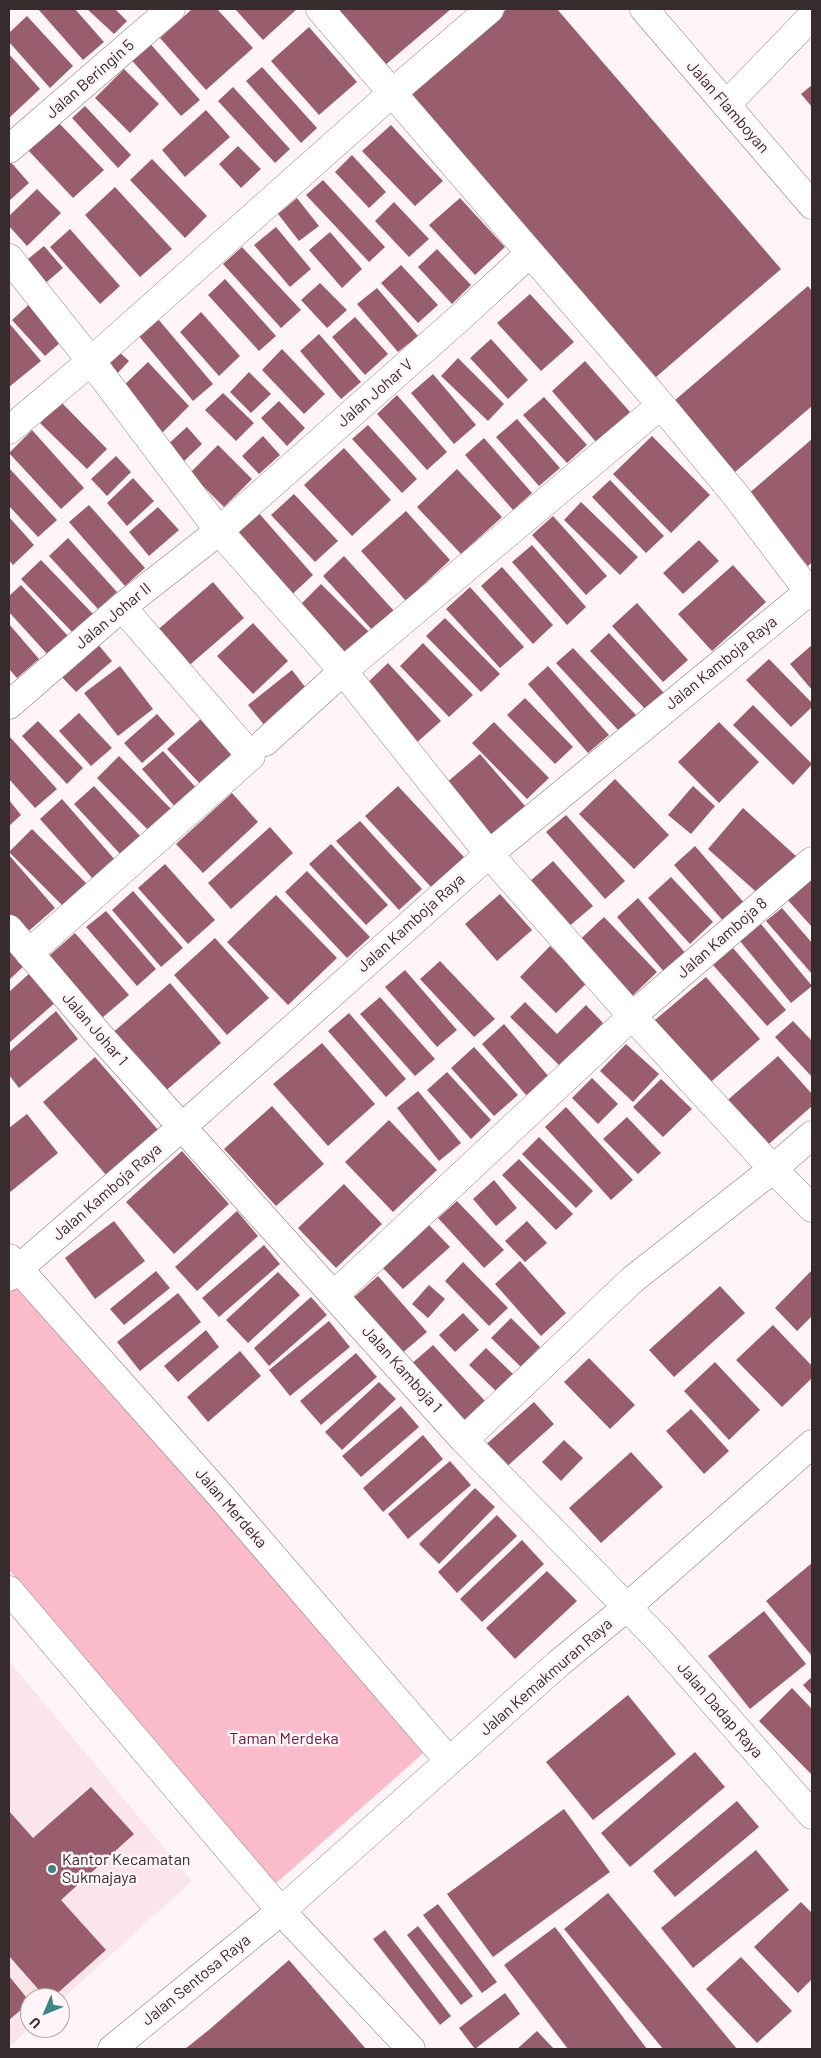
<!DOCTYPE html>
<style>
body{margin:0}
#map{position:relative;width:821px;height:2058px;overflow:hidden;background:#fff4f7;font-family:Barlow,sans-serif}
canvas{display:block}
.frame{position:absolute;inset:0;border:10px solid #362c2e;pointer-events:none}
.north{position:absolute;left:20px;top:1988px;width:50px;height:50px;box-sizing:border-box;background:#fff4f7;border:1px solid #afa4a7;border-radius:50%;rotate:225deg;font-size:14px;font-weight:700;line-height:20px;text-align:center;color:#362c2e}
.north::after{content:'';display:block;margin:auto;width:18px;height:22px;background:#3e8685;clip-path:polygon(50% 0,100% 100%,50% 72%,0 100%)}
</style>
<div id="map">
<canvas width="821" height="2058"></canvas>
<div class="frame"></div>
<div class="north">U</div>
</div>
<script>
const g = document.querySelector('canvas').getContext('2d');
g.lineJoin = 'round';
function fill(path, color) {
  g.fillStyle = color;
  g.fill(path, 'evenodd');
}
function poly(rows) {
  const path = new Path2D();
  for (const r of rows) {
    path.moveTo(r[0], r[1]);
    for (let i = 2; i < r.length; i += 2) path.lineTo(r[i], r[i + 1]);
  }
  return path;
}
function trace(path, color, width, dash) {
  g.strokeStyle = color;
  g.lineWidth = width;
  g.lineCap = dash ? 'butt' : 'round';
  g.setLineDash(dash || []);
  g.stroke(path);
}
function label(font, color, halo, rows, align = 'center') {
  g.font = font + ' Barlow,sans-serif';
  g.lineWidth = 5;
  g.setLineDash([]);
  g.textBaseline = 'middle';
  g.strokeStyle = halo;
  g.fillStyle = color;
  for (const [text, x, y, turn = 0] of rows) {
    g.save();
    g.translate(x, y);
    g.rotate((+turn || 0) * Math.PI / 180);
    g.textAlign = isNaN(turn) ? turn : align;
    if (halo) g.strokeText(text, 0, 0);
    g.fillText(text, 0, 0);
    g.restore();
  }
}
const built = poly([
 [9,1661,192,1881,60,2001,60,1998,30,1998,30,2028,9,2047]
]);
const green = poly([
 [9,1269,428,1749,274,1885,9,1570]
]);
const building = poly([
 [38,9,75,9,104,42,83,60],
 [87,9,115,9,127,21,114,34],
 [192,9,217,9,253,48,206,90,160,38],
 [235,9,297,9,263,40],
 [323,9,451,9,377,72],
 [507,9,557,9,781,269,648,384,402,99],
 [27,16,73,66,50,88,9,42,9,33],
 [309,27,357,82,319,115,271,61],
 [146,39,200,100,181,116,128,56],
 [9,54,40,89,9,118],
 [262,67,317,128,301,143,246,81],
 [124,69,159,104,130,133,95,98],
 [812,85,812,107,801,94],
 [233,87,290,149,275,163,218,101],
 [85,106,131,155,118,168,72,118],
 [206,110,230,137,185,177,162,150],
 [58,122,104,170,73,198,28,150],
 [391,125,443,181,415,206,362,151],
 [238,146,261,169,241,188,219,164],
 [352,155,386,192,369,208,335,172],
 [152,159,207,216,185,238,130,180],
 [9,160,29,183,9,201],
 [323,180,385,247,369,262,306,195],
 [115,187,172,249,140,277,85,215],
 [37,189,61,213,27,246,9,226,9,216],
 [297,198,319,226,299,241,278,214],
 [460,198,505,247,475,275,429,225],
 [394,202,429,239,409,257,375,221],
 [276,227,311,269,290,287,254,245],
 [70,229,120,286,100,304,50,247],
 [330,232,362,269,342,288,309,250],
 [44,246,63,268,42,286,23,263],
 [242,247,301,310,281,328,223,264],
 [437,249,471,285,452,304,418,267],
 [401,265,438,305,418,323,381,283],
 [225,279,276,336,259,351,208,295],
 [320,283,347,310,327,328,301,300],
 [808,286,812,291,812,406,735,472,674,401],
 [377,288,418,336,398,352,357,304],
 [530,294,574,342,541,371,497,323],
 [36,298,69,335,45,356,12,320],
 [201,312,240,356,219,376,180,332],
 [355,317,388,354,365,375,332,337],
 [158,319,213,384,193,401,138,335],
 [9,323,41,361,9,387],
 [319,334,361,382,341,399,300,351],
 [491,339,528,380,508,399,470,358],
 [114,347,129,361,114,377,99,363],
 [282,349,325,394,304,414,262,370],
 [458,358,504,404,488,421,441,376],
 [585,361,630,412,596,442,552,391],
 [148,362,189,406,160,435,118,391],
 [249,372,271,394,251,413,230,392],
 [433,374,476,425,454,444,411,393],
 [223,393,254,423,236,441,205,410],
 [397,395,447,452,427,470,377,414],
 [544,397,587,445,567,463,523,415],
 [279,401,305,428,287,446,261,418],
 [61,402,107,449,87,469,40,423],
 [517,419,560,468,539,486,496,437],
 [368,425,417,479,402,493,352,439],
 [187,427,202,444,182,463,166,446],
 [32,430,84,488,61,509,9,453],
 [263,436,280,455,259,474,242,456],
 [652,436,710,495,671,533,613,474],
 [484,438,532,493,513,510,465,455],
 [812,439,812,562,808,566,747,495],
 [218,445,252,479,224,507,190,473],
 [344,448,391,500,352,536,304,485],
 [116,456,131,472,107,496,91,479],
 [9,468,57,520,38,537,9,506],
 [457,469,502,517,461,554,417,507],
 [133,478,154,501,127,526,107,503],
 [610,480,664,536,646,553,592,497],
 [294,494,338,541,315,562,271,515],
 [581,502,638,557,620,575,564,520],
 [89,505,145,568,125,586,69,522],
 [158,507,179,530,149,556,129,532],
 [257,511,313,575,286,600,230,536],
 [406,511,450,560,406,601,361,551],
 [553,516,607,576,586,595,532,535],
 [9,517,34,545,13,565,9,560],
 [68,538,117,592,98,609,49,556],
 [699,540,719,561,683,594,663,573],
 [532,545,586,607,567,625,512,562],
 [344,556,395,612,374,632,323,576],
 [41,560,95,616,75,635,21,579],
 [733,565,766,602,712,651,678,614],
 [502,567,553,625,533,644,481,586],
 [213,582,244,618,185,669,154,633],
 [321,584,371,634,342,663,292,613],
 [21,585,68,636,48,655,9,612,9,596],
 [470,587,524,647,500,668,446,609],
 [637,603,688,660,663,682,612,626],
 [445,618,500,674,481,692,426,636],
 [253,623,288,661,253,694,217,656],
 [9,624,39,659,17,678,9,669],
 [609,633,664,693,646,710,590,651],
 [96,642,112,661,76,692,59,674],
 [423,643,473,695,449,717,400,666],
 [812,645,812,690,790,664],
 [573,648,636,715,619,731,556,663],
 [769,659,812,703,812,707,791,727,746,680],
 [388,663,441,721,414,745,362,688],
 [120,666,153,709,118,736,84,693],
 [548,666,609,735,588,753,528,684],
 [292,670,309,692,265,726,248,705],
 [525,698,573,747,555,764,507,715],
 [753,705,812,764,793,785,733,725],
 [79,713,112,748,91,766,59,731],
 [157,714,175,734,142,763,124,743],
 [203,717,239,757,205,789,167,749],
 [38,721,83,768,67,784,22,736],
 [494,722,549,778,527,799,472,743],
 [719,722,759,762,719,803,678,762],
 [9,736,57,789,35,808,9,779],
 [163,751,198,790,177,809,142,769],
 [480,754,525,806,490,836,445,784],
 [119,756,172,810,150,832,97,778],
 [615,779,669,835,634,869,579,814],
 [94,786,142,838,122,856,74,804],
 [398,786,464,857,431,887,365,816],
 [693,786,715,806,691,834,668,815],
 [232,793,258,822,203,873,176,844],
 [62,799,116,861,94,880,40,819],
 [9,800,21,815,9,826],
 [743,808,797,857,762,897,708,849],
 [566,815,625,881,605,899,546,832],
 [360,821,422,889,399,910,336,841],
 [270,827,293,853,231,909,208,883],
 [32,829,88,885,65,908,9,852],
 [331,844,388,905,366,925,309,864],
 [695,846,746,905,725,923,674,865],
 [9,855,55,908,24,935,9,918],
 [553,861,593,906,567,928,528,883],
 [165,864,215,920,188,944,138,888],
 [307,871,370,937,347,958,285,892],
 [812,875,812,927,785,897],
 [671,877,713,922,690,944,648,898],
 [133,891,183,948,161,967,112,910],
 [500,894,532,930,497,961,465,924],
 [276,895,337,958,288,1005,227,942],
 [638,898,688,956,666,974,617,917],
 [782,908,812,943,812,974,766,921],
 [106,911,156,969,137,986,86,927],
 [604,917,657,972,625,1003,572,947],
 [761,924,812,986,791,1003,740,941],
 [75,933,129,995,96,1023,43,961],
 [215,938,269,998,227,1035,174,975],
 [9,945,26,964,9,980],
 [550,946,587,983,556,1013,520,977],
 [733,948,786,1010,767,1026,713,965],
 [440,961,495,1019,474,1037,420,979],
 [405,970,457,1030,437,1047,385,987],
 [31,972,57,1001,9,1043,9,992],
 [706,977,760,1039,704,1088,649,1025],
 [170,983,221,1043,162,1094,110,1035],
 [380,997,435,1059,415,1076,360,1014],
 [525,1002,557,1034,586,1005,603,1023,561,1067,510,1017],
 [56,1011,78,1039,19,1088,9,1075,9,1052],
 [349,1013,406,1079,386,1097,328,1031],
 [793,1021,812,1041,812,1077,775,1037],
 [504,1024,549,1077,526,1095,482,1044],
 [322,1043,375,1104,328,1146,273,1084],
 [626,1044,659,1074,633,1102,600,1071],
 [474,1047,518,1095,494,1116,451,1068],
 [778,1056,812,1094,812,1106,762,1150,722,1105],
 [95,1057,159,1131,107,1176,43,1102],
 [447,1072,491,1120,471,1139,427,1090],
 [592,1078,618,1104,598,1124,572,1098],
 [661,1079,692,1109,663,1137,633,1107],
 [418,1091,461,1143,439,1161,397,1108],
 [272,1106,324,1164,276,1206,224,1149],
 [566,1107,633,1180,611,1200,545,1127],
 [27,1114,58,1153,9,1193,9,1128],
 [627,1117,661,1153,638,1174,603,1139],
 [389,1120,437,1170,393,1212,345,1162],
 [539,1137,593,1191,576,1208,522,1154],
 [182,1151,229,1204,174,1254,126,1202],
 [519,1159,573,1214,556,1230,502,1175],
 [494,1180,517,1208,496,1226,473,1199],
 [344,1184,382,1224,336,1268,298,1228],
 [457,1201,504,1250,484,1268,438,1218],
 [237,1211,258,1236,197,1291,175,1267],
 [114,1221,145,1261,95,1299,65,1258],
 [527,1221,547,1243,525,1262,505,1241],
 [428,1224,450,1247,403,1289,381,1266],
 [264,1245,280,1264,219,1317,202,1298],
 [520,1261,566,1313,541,1336,495,1284],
 [463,1262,508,1308,489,1326,445,1281],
 [812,1270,812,1316,797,1331,775,1308],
 [156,1271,170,1288,124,1325,110,1309],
 [278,1272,300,1295,248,1343,226,1320],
 [378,1276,427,1332,401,1354,352,1299],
 [429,1285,445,1299,428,1318,412,1304],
 [720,1286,745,1313,674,1377,649,1350],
 [178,1293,201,1322,140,1371,117,1342],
 [311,1297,327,1315,269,1366,254,1348],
 [463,1313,479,1330,455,1352,439,1335],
 [511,1318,540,1347,521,1367,491,1338],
 [329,1321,350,1347,290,1396,269,1370],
 [773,1325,812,1366,812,1378,782,1407,736,1360],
 [206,1330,219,1347,178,1382,164,1366],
 [433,1345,485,1401,461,1423,409,1366],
 [486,1348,514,1375,497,1392,469,1365],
 [240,1351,261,1376,208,1422,187,1397],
 [356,1353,377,1377,321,1425,300,1401],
 [589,1358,635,1405,610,1429,564,1382],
 [715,1362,760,1410,729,1440,684,1391],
 [379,1382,396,1399,342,1450,325,1432],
 [534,1402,554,1424,502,1471,482,1448],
 [401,1406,419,1427,361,1477,342,1456],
 [691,1409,729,1451,704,1474,666,1431],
 [423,1435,443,1459,383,1512,363,1488],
 [564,1440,583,1458,561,1481,542,1462],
 [631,1452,663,1487,601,1543,569,1508],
 [450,1461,471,1485,408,1539,388,1514],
 [475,1488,495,1507,439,1564,419,1544],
 [497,1515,517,1536,457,1593,438,1572],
 [522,1540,544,1564,482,1622,460,1599],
 [812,1563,812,1656,766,1601],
 [547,1571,577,1601,515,1659,486,1628],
 [764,1611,806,1664,750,1709,708,1656],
 [812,1677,812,1695,803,1685],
 [792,1688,812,1709,812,1775,759,1721],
 [628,1695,676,1754,593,1820,546,1762],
 [695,1752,725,1787,630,1867,601,1833],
 [91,1787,134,1834,61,1900,106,1950,52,1998,46,1998,9,1956,9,1811,33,1838],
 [737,1801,759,1827,675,1897,653,1871],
 [564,1809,610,1872,493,1957,447,1894],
 [756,1850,789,1890,693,1968,661,1928],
 [608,1893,737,2049,663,2049,564,1929],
 [801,1902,812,1913,812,1979,798,1993,754,1947],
 [438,1904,497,1982,482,1993,423,1915],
 [418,1926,473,1996,461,2005,407,1935],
 [555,1927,647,2049,568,2049,504,1965],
 [385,1930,451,2016,440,2025,373,1939],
 [741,1957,792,2011,757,2043,706,1989],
 [289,1960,366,2049,185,2049,210,2029],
 [9,1976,30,2002,9,2020],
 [505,1993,520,2014,475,2049,459,2028],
 [537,2031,554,2049,517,2049]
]);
const street = poly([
 [320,9,661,405,734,493,812,596],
 [644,9,812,205],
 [726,105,812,16],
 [9,149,171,9],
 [9,258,91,361,219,531,343,671,489,854,632,1016,773,1169,812,1208],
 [9,430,91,361,392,93,490,9],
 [9,705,122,607,219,531,464,314,530,253],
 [265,742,343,671,661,405],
 [9,929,100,1036,464,1440,659,1640,812,1815],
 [29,953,251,756,122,607],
 [9,1277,182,1127,489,854,812,589],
 [335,1294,632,1016,812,861],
 [464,1440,632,1280,773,1169,812,1135],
 [281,1911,411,2049]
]);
const secondary = poly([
 [9,1258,220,1495,449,1761],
 [9,1590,281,1911],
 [112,2049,281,1911,559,1663,626,1608,812,1444]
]);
const markers = [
 [52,1869,5,"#3e8685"]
];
const streetNames = [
 ["Jalan Beringin 5",90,79,-41],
 ["Jalan Flamboyan",728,107,49],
 ["Jalan Johar V",375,393,-41],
 ["Jalan Johar II",113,616,-40],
 ["Jalan Kamboja Raya",721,663,-39],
 ["Jalan Kamboja Raya",411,923,-42],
 ["Jalan Kamboja 8",722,938,-41],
 ["Jalan Johar 1",95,1029,49],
 ["Jalan Kamboja Raya",107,1192,-41],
 ["Jalan Kamboja 1",402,1369,48],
 ["Jalan Merdeka",231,1508,49],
 ["Jalan Kemakmuran Raya",546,1677,-41],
 ["Jalan Dadap Raya",720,1710,49],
 ["Jalan Sentosa Raya",196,1980,-39]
];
const parkNames = [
 ["Taman Merdeka",284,1739]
];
const poiNames = [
 ["Kantor Kecamatan",62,1860],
 ["Sukmajaya",62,1878]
];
fill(built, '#fae6ea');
fill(green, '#fabbcb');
fill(building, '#995e6e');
trace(street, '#917a80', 29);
trace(secondary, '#917a80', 29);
trace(street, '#fff', 28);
trace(secondary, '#fff', 28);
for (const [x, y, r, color] of markers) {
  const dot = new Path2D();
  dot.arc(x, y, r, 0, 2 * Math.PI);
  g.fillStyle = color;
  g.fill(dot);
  trace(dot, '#fff4f7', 2);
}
label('16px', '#362c2e', '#fff4f7', streetNames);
label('16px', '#651a35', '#fff4f7', parkNames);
label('16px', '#362c2e', '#fff4f7', poiNames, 'left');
</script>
